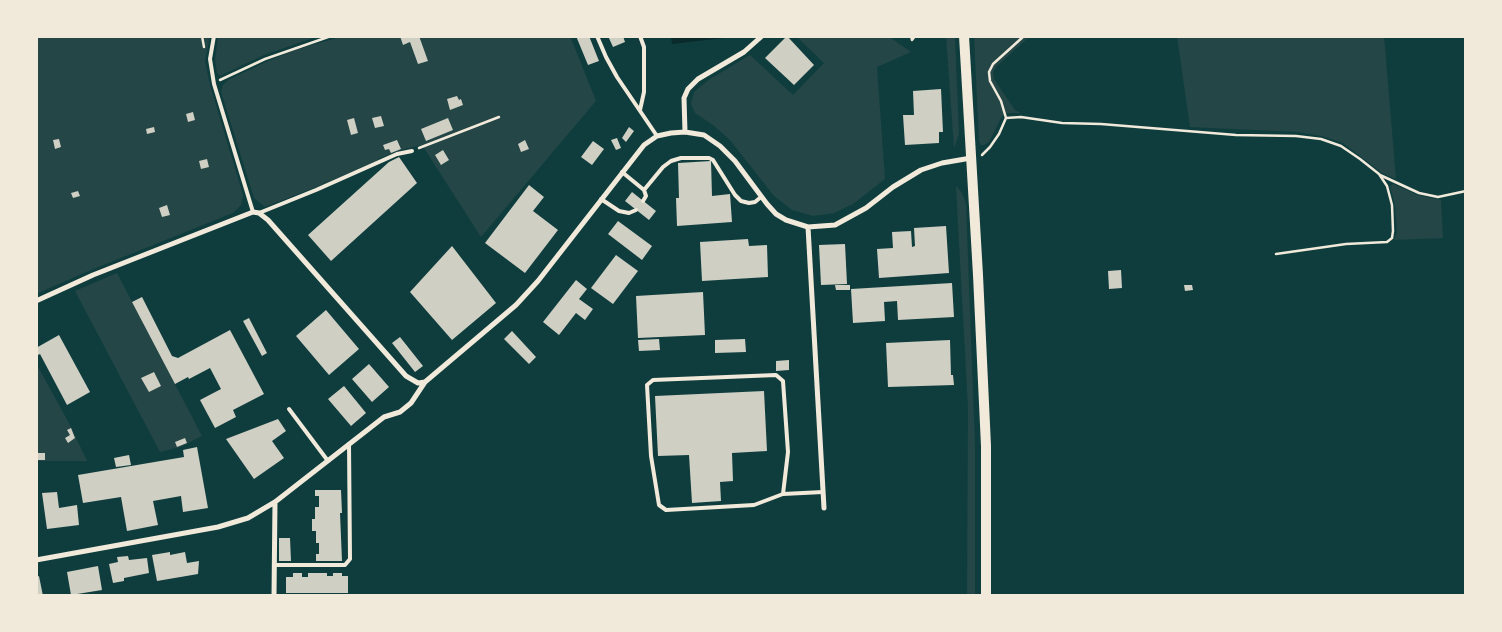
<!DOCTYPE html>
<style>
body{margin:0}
#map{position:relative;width:1502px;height:632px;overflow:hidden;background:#0f3d3e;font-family:"Noto Sans",sans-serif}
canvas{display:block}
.frame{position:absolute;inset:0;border:38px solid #f1e9da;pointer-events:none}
</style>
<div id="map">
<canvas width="1502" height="632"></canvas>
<div class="frame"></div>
</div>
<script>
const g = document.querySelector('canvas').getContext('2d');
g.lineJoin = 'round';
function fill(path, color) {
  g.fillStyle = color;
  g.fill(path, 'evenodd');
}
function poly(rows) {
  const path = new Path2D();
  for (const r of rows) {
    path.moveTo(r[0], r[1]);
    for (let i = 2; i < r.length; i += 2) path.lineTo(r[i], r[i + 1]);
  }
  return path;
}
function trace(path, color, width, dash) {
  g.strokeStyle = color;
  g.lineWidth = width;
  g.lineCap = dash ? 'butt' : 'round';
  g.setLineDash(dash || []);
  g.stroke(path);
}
const green = poly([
 [36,36,210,36,205,61,210,85,243,195,241,205,233,213,91,270,36,294],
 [218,36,319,36,264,55,220,76,217,73,215,60],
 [344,36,570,36,596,101,481,237,422,145,401,150,380,158,376,161,316,187,265,207,254,198,221,92,223,85,228,80,266,62,298,49],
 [796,36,888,36,911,52,877,67,885,179,853,204,834,213,813,216,792,210,774,196,730,140,713,125,695,113,691,104,694,92,710,79,750,55,793,95,824,63],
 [946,36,955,36,959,134,954,148],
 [974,36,1030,36,996,67,993,72,994,79,1015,110,1021,113,1009,113,1002,116,989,142,984,145,981,145,979,141],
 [1177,36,1384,36,1396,179,1382,173,1343,143,1322,136,1298,132,1190,127],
 [1393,184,1418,195,1441,200,1443,238,1394,240,1397,232,1395,205,1390,186],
 [956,186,962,193,966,204,975,445,975,596,967,596,968,408],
 [117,273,202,436,180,447,160,452,75,291],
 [36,363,71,427,87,461,36,461]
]);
const water = poly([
 [671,36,733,36,733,37,672,44]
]);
const building = poly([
 [400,36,419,36,428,61,418,64,410,42,403,45],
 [576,36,589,36,599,61,588,65],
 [608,36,623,36,625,42,613,47],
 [787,36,814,65,794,85,765,58],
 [941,89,943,132,939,132,939,143,905,145,903,115,914,115,913,91],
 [457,96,459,100,461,99,463,105,450,110,447,99],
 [193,112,195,120,188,122,186,114],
 [381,116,384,126,375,128,372,118],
 [354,118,358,133,351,135,347,120],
 [448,118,453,130,426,141,421,129],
 [154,127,155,132,147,134,146,129],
 [629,127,634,131,626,142,622,138],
 [617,138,621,148,616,150,611,140],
 [59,139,61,147,55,149,53,140],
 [397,140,401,149,391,153,389,149,385,150,383,145],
 [525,140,529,149,521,152,518,144],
 [593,141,604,149,592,165,581,157],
 [443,150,449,160,441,165,435,155],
 [399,157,417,183,331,261,308,235,389,162],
 [207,159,209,167,201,169,199,161],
 [711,161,712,196,730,194,732,222,677,226,676,198,679,198,678,163],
 [529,185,544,197,533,211,558,230,525,273,485,243],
 [78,191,80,196,73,198,71,193],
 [632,192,656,211,649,220,625,201],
 [167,205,170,215,162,217,159,208],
 [618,221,652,246,642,260,608,234],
 [946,226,949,273,879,278,877,249,893,248,892,232,911,231,912,247,915,246,914,228],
 [748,239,749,246,767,245,768,277,702,281,700,242],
 [845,244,847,284,821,285,819,245],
 [452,246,496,303,452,340,410,292],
 [616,255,638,271,613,304,591,288],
 [1121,270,1122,288,1109,289,1108,271],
 [576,280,587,289,579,299,593,309,585,320,576,313,559,335,543,322],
 [952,283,954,317,898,320,897,301,884,302,885,321,853,323,851,289],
 [835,285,850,285,850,290,836,290],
 [1184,285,1192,285,1193,290,1185,291],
 [703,292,705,335,638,338,636,296],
 [142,297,172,356,178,358,230,330,264,394,233,410,236,417,215,428,200,400,221,389,210,368,189,379,188,377,175,384,132,302],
 [326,310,359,349,329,375,296,336],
 [249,318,267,353,262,356,243,321],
 [512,331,536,357,529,364,504,339],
 [59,335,90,392,67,405,40,354,36,356,36,348],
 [400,337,423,366,415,372,392,343],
 [659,339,660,350,639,351,638,340],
 [745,339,746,352,715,353,715,340],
 [950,340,951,375,953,375,954,385,888,387,886,343],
 [789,360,789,370,776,371,776,361],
 [369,364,389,387,372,402,352,379],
 [154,372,161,386,149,392,141,378],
 [344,386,366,413,351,426,328,399],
 [764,391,767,451,732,453,733,481,720,482,721,501,692,503,689,455,658,456,655,396],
 [278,419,286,431,272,441,284,458,254,479,226,439],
 [71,428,75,438,68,443,65,438,70,435,67,430],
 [185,438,187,443,177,447,175,442],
 [197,447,208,508,183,512,181,496,153,501,158,525,127,531,121,497,83,503,78,475,184,457,183,450],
 [36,453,45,453,45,460,36,460],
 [129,455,131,465,116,467,114,458],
 [315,490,341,490,342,513,340,513,342,561,316,561,316,554,319,554,319,543,316,543,316,531,312,531,312,519,315,519,315,507,319,507,319,496,315,496],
 [57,492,59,508,77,505,79,525,47,529,42,493],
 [279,538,290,538,291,561,279,561],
 [170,552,170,555,185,552,187,563,199,561,198,574,157,581,152,555],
 [128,556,129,560,147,558,149,573,124,578,124,581,113,583,109,564,118,562,117,557],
 [98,566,102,590,71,595,67,572],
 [293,573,302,573,302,577,308,577,308,573,327,573,327,576,333,576,333,573,342,573,342,576,348,576,348,593,286,593,286,577,293,577],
 [39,576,43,596,36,596,36,577]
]);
const path = poly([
 [202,36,204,47],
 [911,36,912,40,915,36],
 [220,80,265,59,331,36],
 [1006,118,1021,117,1062,123,1101,124,1236,135,1296,136,1321,139,1341,146,1360,159,1379,174,1387,186,1392,205,1393,231,1392,238,1387,242,1346,244,1276,254],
 [419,148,499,117],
 [982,155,990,147,999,134,1006,118,1001,101,990,81,989,72,993,64,1024,36],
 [1380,175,1419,193,1438,197,1466,191]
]);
const service = poly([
 [214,36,210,59,214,84,253,212],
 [597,36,606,57,617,77,657,136],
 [640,110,644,92,644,47,640,36],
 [622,172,644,190,646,196,643,201],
 [644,190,663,167,671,161,681,158,709,158,713,160,735,195,741,201,749,203,755,202,761,197],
 [601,199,619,211,629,213,636,210],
 [259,213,316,190,397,154,412,151],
 [289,409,328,461],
 [783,494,788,452,783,381,776,375,653,380,647,385,651,456,659,505,666,510,754,505,783,494,823,492],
 [274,565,345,565,350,559,349,444]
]);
const minor = poly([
 [685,132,684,98,688,89,698,79,744,52,762,36],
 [808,227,824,508],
 [36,301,93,275,253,212,259,213,268,220,406,376,418,383,425,382],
 [36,560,218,527,248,518,275,502,384,417,400,412,411,403,425,382,516,305,538,281,644,145,657,136,671,133,685,132,704,135,720,146,735,161,767,204,776,214,786,220,808,227,835,225,866,208,893,187,921,170,942,163,971,158],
 [274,596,275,502]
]);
const secondary = poly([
 [964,36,978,275,986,446,986,596]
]);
fill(green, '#244646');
fill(water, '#0a2a2b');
fill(building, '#cfcfc3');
trace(path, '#f1e9da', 2.5);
trace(service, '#f1e9da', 4);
trace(minor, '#f1e9da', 5);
trace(secondary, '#f1e9da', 10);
</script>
